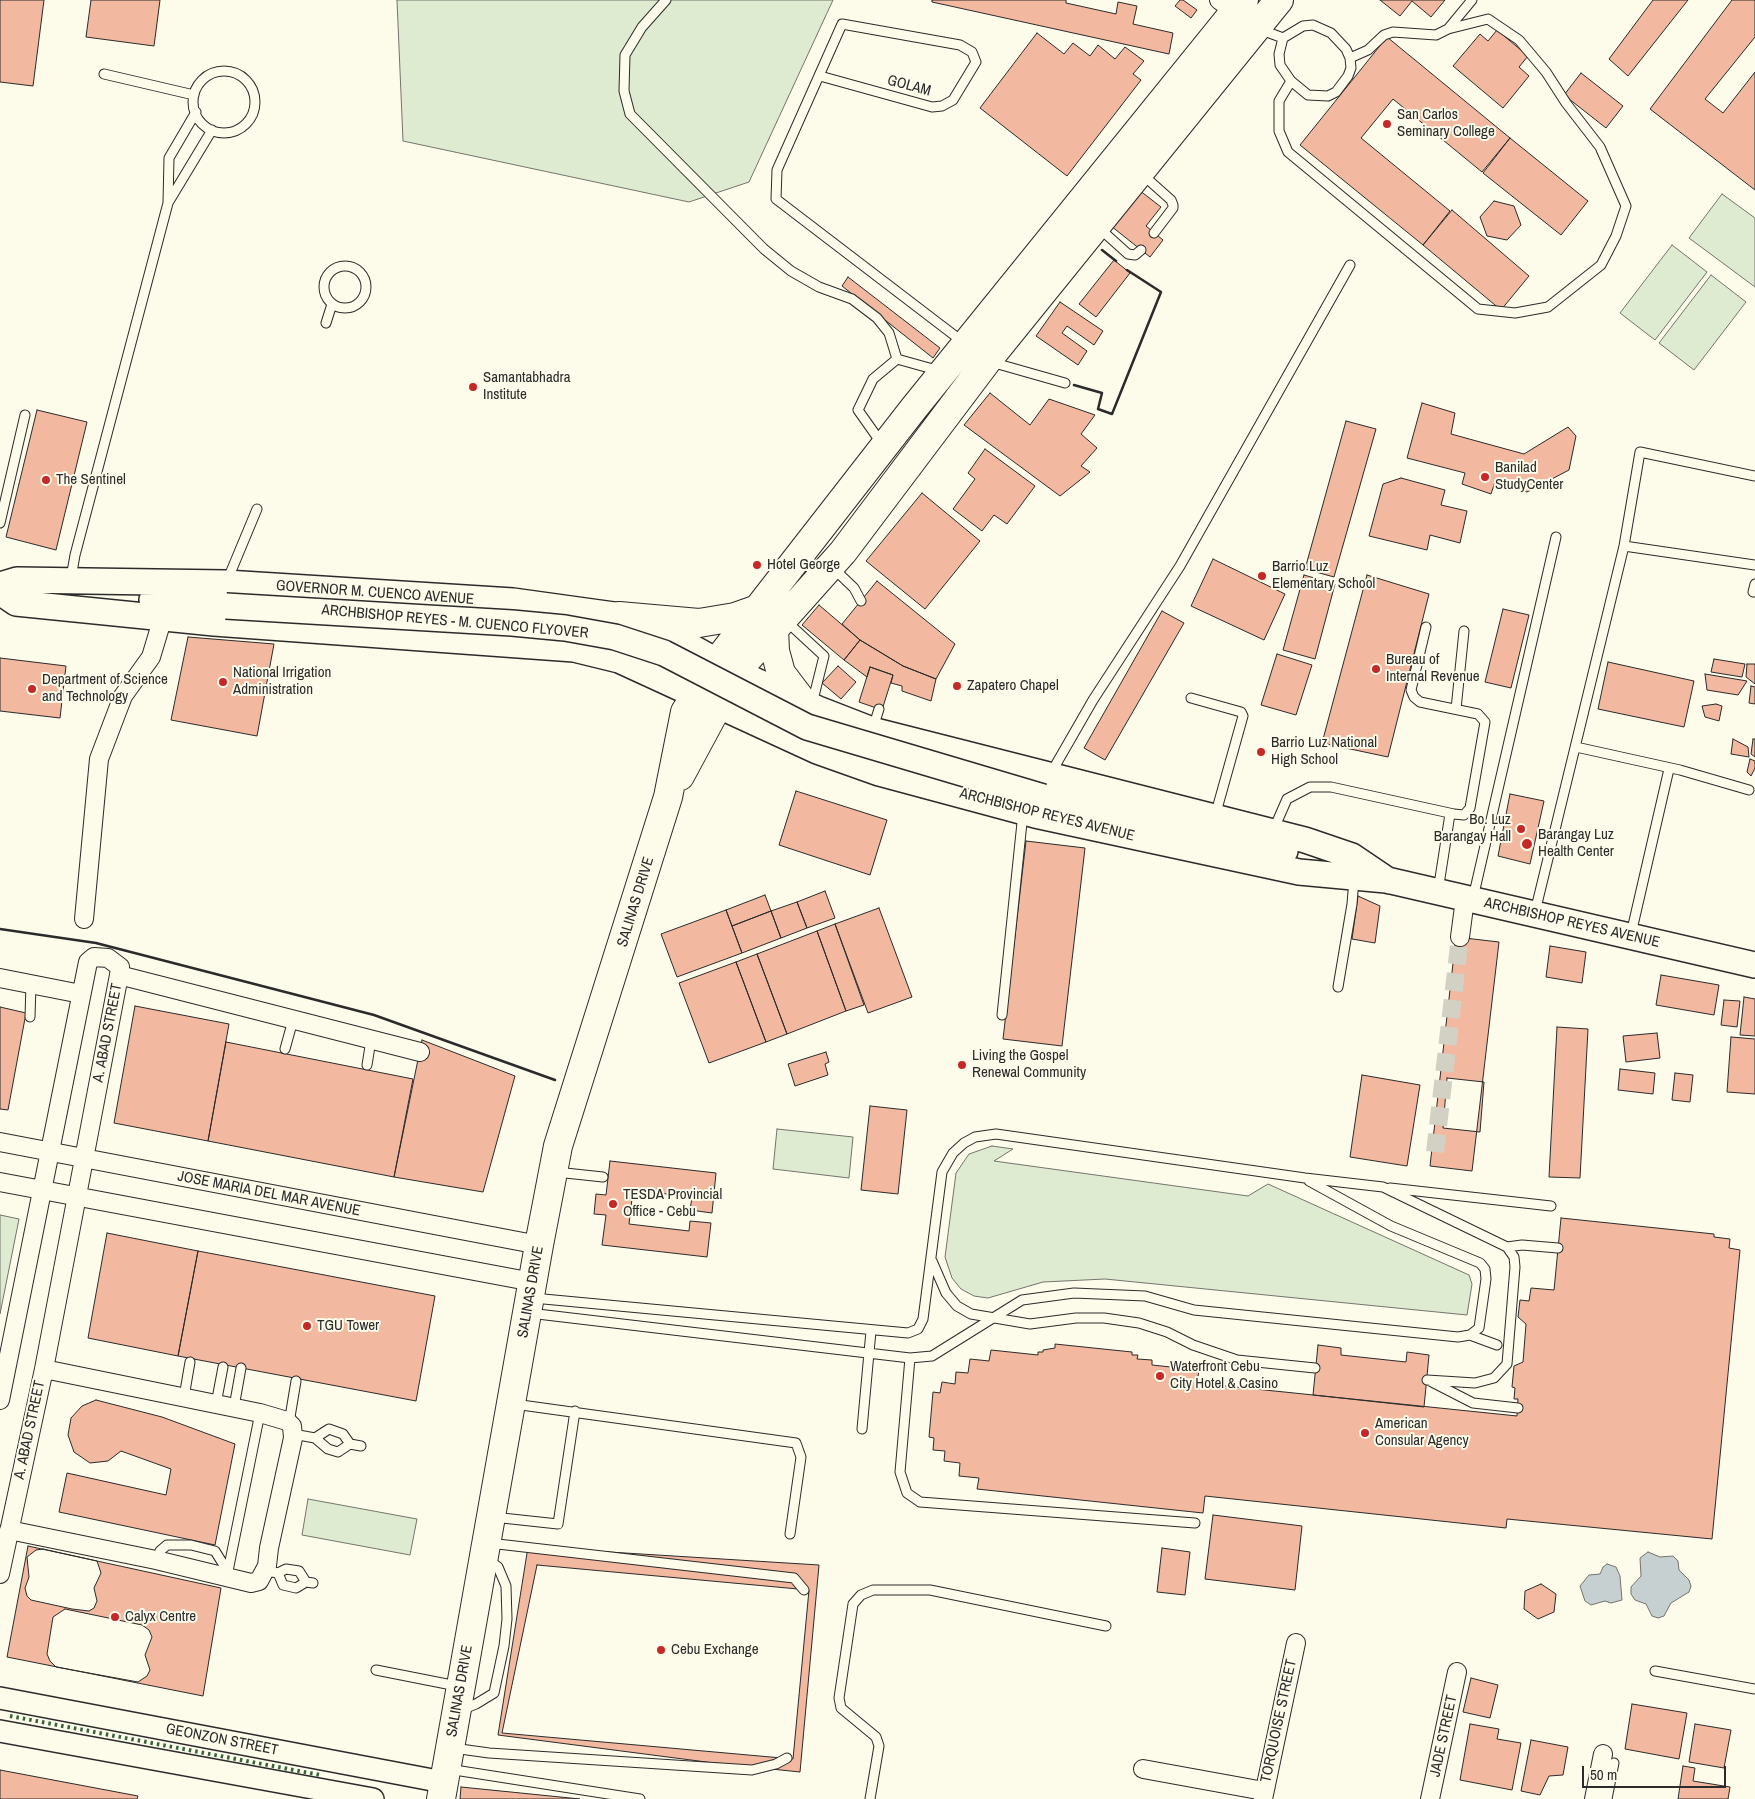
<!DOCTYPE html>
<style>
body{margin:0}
#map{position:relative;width:1755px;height:1799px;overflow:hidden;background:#fdfbea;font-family:"Archivo Narrow",sans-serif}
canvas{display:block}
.scale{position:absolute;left:1582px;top:1766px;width:144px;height:22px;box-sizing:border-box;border:2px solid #2b2b2b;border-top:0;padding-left:6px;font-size:15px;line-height:18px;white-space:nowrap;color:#2b2b2b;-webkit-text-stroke:4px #fdfbea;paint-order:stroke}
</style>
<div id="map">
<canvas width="1755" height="1799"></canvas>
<div class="scale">50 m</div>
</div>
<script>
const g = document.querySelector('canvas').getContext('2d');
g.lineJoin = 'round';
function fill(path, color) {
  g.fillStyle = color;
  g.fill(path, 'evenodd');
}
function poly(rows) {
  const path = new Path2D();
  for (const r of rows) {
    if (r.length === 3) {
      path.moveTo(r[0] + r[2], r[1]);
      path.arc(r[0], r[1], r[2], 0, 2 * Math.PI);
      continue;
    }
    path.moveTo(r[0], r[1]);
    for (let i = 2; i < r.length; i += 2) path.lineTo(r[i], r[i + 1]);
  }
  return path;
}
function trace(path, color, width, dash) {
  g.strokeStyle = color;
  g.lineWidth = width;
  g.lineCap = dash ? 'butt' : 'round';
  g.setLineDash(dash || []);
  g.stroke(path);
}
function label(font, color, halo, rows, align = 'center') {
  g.font = font + ' "Archivo Narrow",sans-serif';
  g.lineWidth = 4;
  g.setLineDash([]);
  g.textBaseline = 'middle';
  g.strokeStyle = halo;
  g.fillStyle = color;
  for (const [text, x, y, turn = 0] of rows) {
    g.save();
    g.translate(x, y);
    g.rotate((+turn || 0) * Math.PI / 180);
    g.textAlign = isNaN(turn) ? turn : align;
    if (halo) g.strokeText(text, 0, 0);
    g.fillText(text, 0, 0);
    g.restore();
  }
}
const green = poly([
 [397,0,833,0,749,182,689,202,403,141,397,0],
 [1722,194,1755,218,1755,287,1689,238,1722,194],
 [1672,245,1707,272,1655,340,1620,313,1672,245],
 [1711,275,1746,302,1694,370,1659,343,1711,275],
 [777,1129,853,1137,849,1178,773,1169,777,1129],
 [992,1146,1013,1149,994,1161,1248,1196,1268,1184,1469,1275,1472,1284,1467,1315,1105,1279,1043,1282,988,1298,974,1296,961,1289,952,1278,945,1257,956,1173,969,1154,992,1146],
 [0,1215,19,1219,0,1314,0,1215],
 [308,1499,417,1519,410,1555,302,1535,308,1499]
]);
const water = poly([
 [1648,1552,1660,1557,1673,1556,1678,1561,1679,1570,1689,1580,1691,1586,1689,1592,1671,1603,1664,1616,1658,1618,1652,1616,1646,1604,1635,1600,1631,1594,1631,1587,1641,1576,1640,1558,1648,1552],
 [1607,1564,1616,1567,1620,1576,1622,1600,1611,1603,1605,1601,1591,1605,1585,1601,1580,1586,1589,1575,1600,1574,1603,1567,1607,1564]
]);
const building = poly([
 [0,0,44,0,33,86,0,82,0,0],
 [91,0,160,0,154,46,86,37,91,0],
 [932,0,1066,0,1066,3,1116,14,1118,2,1137,6,1133,24,1173,33,1169,54,932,2,932,0],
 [1180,0,1183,0,1197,10,1191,18,1175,6,1180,0],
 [1380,0,1445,0,1431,17,1412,1,1400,16,1380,0],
 [1653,0,1688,0,1628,76,1609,59,1653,0],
 [1732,0,1755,0,1755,37,1705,99,1723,113,1755,72,1755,190,1650,109,1732,0],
 [1497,30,1528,56,1519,67,1529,76,1503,108,1453,66,1480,34,1488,41,1497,30],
 [1037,33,1064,54,1073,43,1090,56,1098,45,1115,59,1125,47,1144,61,1133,74,1141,80,1067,176,980,108,1037,33],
 [1387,37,1510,138,1482,172,1393,99,1361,138,1450,211,1423,245,1300,145,1387,37],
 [1581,73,1623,106,1606,128,1564,95,1581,73],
 [1510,138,1588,201,1561,235,1483,173,1510,138],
 [1139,190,1161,207,1146,226,1163,240,1150,257,1111,226,1139,190],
 [1494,201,1514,206,1521,225,1507,240,1487,236,1480,217,1494,201],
 [1452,210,1529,276,1501,310,1423,245,1452,210],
 [1114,260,1130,273,1096,317,1079,304,1114,260],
 [848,277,940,348,933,358,842,286,848,277],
 [1060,302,1103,331,1094,345,1067,326,1062,333,1087,351,1078,365,1036,336,1060,302],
 [990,393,1030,425,1049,399,1095,415,1081,434,1097,448,1081,466,1090,472,1060,496,964,425,990,393],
 [1422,403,1455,413,1451,434,1524,454,1568,427,1576,436,1569,470,1527,492,1495,482,1491,494,1462,484,1465,473,1407,458,1422,403],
 [37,410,87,422,56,550,6,537,37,410],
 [1346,421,1376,429,1334,577,1305,569,1346,421],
 [985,449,1035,486,1007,524,994,515,982,531,953,509,975,479,968,473,985,449],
 [1401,478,1445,490,1441,505,1467,511,1460,543,1430,535,1427,550,1369,536,1383,484,1401,478],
 [922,493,980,541,925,609,866,561,922,493],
 [1213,559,1285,594,1264,640,1191,606,1213,559],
 [1304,575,1335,584,1315,659,1283,650,1304,575],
 [1367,575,1429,594,1388,757,1322,743,1367,575],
 [877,581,955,644,936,679,903,666,860,640,842,624,877,581],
 [819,605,860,640,844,660,802,625,819,605],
 [1503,609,1529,615,1511,688,1485,682,1503,609],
 [1162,611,1184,623,1105,760,1084,748,1162,611],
 [188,637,274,644,257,736,171,720,188,637],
 [860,640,903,666,936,679,931,701,902,691,902,686,891,683,893,675,870,667,867,677,844,660,860,640],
 [1277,654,1312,665,1296,715,1261,705,1277,654],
 [0,658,66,666,60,718,0,711,0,658],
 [1714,659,1745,664,1742,677,1711,672,1714,659],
 [1608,662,1694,681,1684,727,1598,709,1608,662],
 [1747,664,1755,664,1755,684,1746,677,1747,664],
 [838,666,856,682,841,699,822,683,838,666],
 [870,667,893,675,882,710,859,702,870,667],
 [1705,674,1747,681,1738,695,1707,690,1705,674],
 [1751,686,1755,687,1755,704,1749,703,1751,686],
 [1716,704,1722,706,1719,721,1705,717,1702,706,1716,704],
 [1733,739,1748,747,1749,757,1731,754,1733,739],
 [1753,739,1755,739,1755,757,1751,754,1753,739],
 [1750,759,1755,761,1755,768,1751,776,1747,772,1750,759],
 [796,791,887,820,870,875,779,845,796,791],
 [1510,794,1544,801,1530,864,1498,856,1510,794],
 [1026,841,1085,848,1062,1046,1003,1039,1026,841],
 [825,891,835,918,807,928,797,902,825,891],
 [765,895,771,911,732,926,726,910,765,895],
 [1358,896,1380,906,1375,943,1352,939,1358,896],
 [797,902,807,928,781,938,771,911,797,902],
 [879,908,912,997,868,1013,835,924,879,908],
 [726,910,742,953,677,977,661,934,726,910],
 [771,911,781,938,742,953,732,926,771,911],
 [835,924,864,1005,846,1011,817,931,835,924],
 [817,931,846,1011,787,1034,757,954,817,931],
 [1456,937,1499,942,1472,1171,1430,1166,1456,937],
 [1550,946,1586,952,1582,983,1546,977,1550,946],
 [757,954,787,1034,766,1042,736,962,757,954],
 [736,962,766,1042,709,1063,679,983,736,962],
 [1661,975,1719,985,1714,1015,1656,1005,1661,975],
 [1744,997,1755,999,1755,1036,1740,1035,1744,997],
 [1724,1000,1740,1001,1737,1027,1721,1025,1724,1000],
 [135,1006,229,1024,208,1141,114,1123,135,1006],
 [0,1007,26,1013,8,1110,0,1109,0,1007],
 [1557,1027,1588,1029,1580,1178,1549,1177,1557,1027],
 [1657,1033,1660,1058,1626,1062,1623,1036,1657,1033],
 [1731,1037,1755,1039,1755,1094,1727,1092,1731,1037],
 [422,1040,515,1076,483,1192,394,1177,422,1040],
 [226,1042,413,1079,394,1177,208,1141,226,1042],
 [826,1052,829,1062,825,1064,828,1075,795,1086,788,1064,826,1052],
 [1620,1069,1655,1073,1653,1094,1618,1090,1620,1069],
 [1675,1073,1693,1075,1690,1102,1672,1100,1675,1073],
 [1362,1075,1420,1085,1407,1166,1350,1157,1362,1075],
 [1447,1078,1484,1082,1480,1132,1443,1128,1447,1078],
 [870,1106,907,1110,898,1194,861,1190,870,1106],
 [610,1161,716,1173,712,1213,690,1210,692,1197,633,1190,629,1224,689,1231,690,1221,711,1223,707,1257,602,1245,606,1215,594,1214,596,1194,606,1195,610,1161],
 [1561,1218,1714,1234,1714,1237,1730,1239,1729,1248,1740,1250,1712,1539,1507,1519,1506,1528,1205,1496,1203,1513,977,1489,979,1478,959,1476,960,1463,944,1461,945,1451,933,1450,934,1438,929,1437,933,1392,940,1393,942,1382,955,1384,956,1372,968,1373,970,1359,989,1361,991,1350,1038,1355,1038,1352,1043,1352,1043,1350,1055,1348,1055,1344,1132,1352,1132,1355,1138,1355,1137,1359,1152,1360,1152,1365,1199,1370,1197,1383,1517,1416,1518,1399,1514,1399,1515,1388,1512,1387,1514,1366,1523,1362,1526,1324,1518,1317,1520,1300,1529,1301,1531,1288,1554,1290,1561,1218],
 [107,1233,198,1251,178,1356,88,1338,107,1233],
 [198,1251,435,1296,416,1401,178,1356,198,1251],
 [1318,1345,1341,1348,1341,1355,1406,1362,1407,1352,1429,1355,1424,1407,1313,1395,1318,1345],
 [96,1400,162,1417,235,1444,215,1545,59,1512,67,1473,166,1495,171,1469,121,1451,108,1461,90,1463,74,1452,68,1435,71,1418,82,1406,96,1400],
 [1213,1515,1302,1526,1295,1590,1205,1579,1213,1515],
 [28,1546,221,1588,203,1696,7,1657,28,1546],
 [528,1547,819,1565,800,1772,714,1763,498,1735,528,1547],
 [1162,1548,1190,1552,1185,1595,1157,1592,1162,1548],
 [43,1549,97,1561,101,1573,94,1588,97,1601,94,1608,89,1611,72,1609,31,1600,27,1596,25,1588,29,1577,27,1557,36,1550,43,1549],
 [537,1565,809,1590,793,1759,502,1733,537,1565],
 [1541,1584,1556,1594,1554,1612,1538,1619,1524,1609,1525,1591,1541,1584],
 [65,1609,142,1625,149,1630,152,1637,145,1655,150,1670,147,1676,138,1682,56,1667,50,1661,47,1654,53,1617,65,1609],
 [1471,1678,1498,1685,1490,1718,1463,1712,1471,1678],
 [1632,1704,1687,1713,1679,1759,1625,1749,1632,1704],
 [1470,1724,1499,1729,1497,1739,1521,1743,1512,1790,1460,1780,1470,1724],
 [1695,1724,1731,1730,1724,1768,1689,1762,1695,1724],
 [1531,1740,1568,1747,1563,1775,1549,1776,1540,1795,1521,1791,1531,1740],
 [1683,1766,1695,1768,1693,1781,1730,1787,1728,1799,1678,1799,1683,1766],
 [0,1770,138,1796,137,1799,0,1799,0,1770],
 [461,1787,580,1799,460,1799,461,1787]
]);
const minorTunnel = poly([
 [1435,1152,1460,937]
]);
const service = poly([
 [666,0,642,27,625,55,624,91,630,114,764,249,791,271,819,287,852,299,877,318,889,333,897,359],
 [1313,25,1331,33,1346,49,1350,58,1351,68,1348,76,1336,92,1328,96,1308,95,1291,81,1280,65,1279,54,1283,38,1303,26,1313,25],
 [1259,29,1283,38],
 [1350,58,1368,50,1384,35,1393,32,1436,35,1448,29,1472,0],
 [224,102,31],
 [104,74,194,95],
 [820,76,932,107,942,106,953,100,976,62,972,52,960,45,842,24,777,170,776,199,963,342],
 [1291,81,1279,101,1279,131,1288,152,1478,309,1515,313,1548,307,1601,265,1616,236,1626,206,1600,147,1566,103,1546,72,1519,40,1488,19,1448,29],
 [1143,175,1171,200,1173,205,1173,208,1154,233],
 [168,202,169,158,196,112],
 [1098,227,1128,254,1135,255,1141,250],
 [345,287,21],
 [326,323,332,304],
 [897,359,940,371],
 [991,362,1065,383],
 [882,444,858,410,873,379,897,359],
 [0,523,25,415],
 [1624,546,1755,565],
 [832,567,854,588,861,601],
 [71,578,75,555,168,203,212,130],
 [227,581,257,509],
 [1755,584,1753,592,1755,592],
 [785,620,824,656,812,704],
 [1191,698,1241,712,1243,716,1215,816],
 [1456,709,1464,631],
 [873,728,879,709],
 [1576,747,1680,770,1749,790],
 [1051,773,1093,700,1180,566,1350,265],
 [1273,831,1287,799,1310,787,1331,787,1454,814,1464,815,1470,808,1485,722,1478,714,1420,702,1414,697,1411,690,1426,627],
 [1438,891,1450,814],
 [1473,898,1556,537],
 [1535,912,1624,546,1640,452,1755,476],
 [1631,934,1669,769],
 [1338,987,1352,904,1354,879],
 [1002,1015,1023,813],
 [30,1017,31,984],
 [285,1049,293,1020],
 [367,1065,371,1040],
 [556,1172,603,1177],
 [1390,1188,1551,1206],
 [1507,1247,1522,1245,1558,1248],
 [932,1261,946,1293,957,1306,971,1314,1030,1324,1076,1318,1104,1318,1139,1323,1167,1332,1193,1345,1237,1360,1315,1368],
 [533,1298,908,1333,918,1329,923,1319,942,1172,953,1153,964,1143,975,1137,996,1134,1305,1178,1383,1187,1507,1247,1514,1257,1515,1267,1507,1364,1494,1378,1475,1383,1427,1380],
 [529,1313,910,1358,932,1356,1022,1300,1074,1293,1145,1296,1194,1310,1458,1337,1470,1335,1479,1328,1486,1279,1485,1269,1480,1263,1391,1226,1309,1181],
 [1470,1335,1497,1345],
 [910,1358,900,1472,907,1493,920,1502,1195,1523],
 [1432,1382,1473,1403,1518,1408],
 [184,1397,190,1362],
 [216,1404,223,1367],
 [514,1404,796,1443,801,1457,790,1534],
 [234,1407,241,1368],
 [289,1423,296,1381],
 [862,1429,871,1331],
 [293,1434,315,1438,328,1449,338,1452,350,1444,361,1446],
 [315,1438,329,1429,343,1434,350,1444],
 [493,1517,558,1524,575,1411],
 [489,1543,794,1578,804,1590],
 [156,1560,160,1551,167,1545,191,1545,215,1551,228,1572],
 [266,1571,278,1573,286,1569,299,1571,306,1582],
 [278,1573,283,1585,296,1588,306,1582,313,1583],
 [227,1576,260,1413],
 [376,1670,457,1686],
 [1655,1671,1755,1689],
 [461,1710,476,1704,494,1693,504,1646,507,1619,506,1586,498,1567,487,1559],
 [453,1748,489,1753,752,1770,776,1764,787,1758],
 [448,1769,640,1799],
 [870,1799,879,1746,876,1737,841,1708,839,1698,853,1604,861,1595,873,1590,930,1590,1106,1626],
 [1607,1799,1614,1763]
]);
const minor = poly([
 [1219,0,1242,17],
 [84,919,99,759,123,696,151,657,163,617],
 [1460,937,1465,899],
 [119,975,420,1052],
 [0,978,81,994],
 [0,1142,539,1245],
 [0,1182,533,1282],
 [0,1400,88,962,94,957,108,958,120,967,119,975,44,1369,0,1574],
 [9,1530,156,1560,251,1583,259,1581,267,1566,269,1548,293,1438,292,1426,287,1421,260,1413,44,1369],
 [1143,1769,1264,1791],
 [1263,1799,1296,1643],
 [1430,1799,1457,1672],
 [1594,1799,1603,1754]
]);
const tertiary = poly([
 [0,1698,443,1782],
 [0,1731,373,1799]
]);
const secondary = poly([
 [0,585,17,580,226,583,513,601,614,615,677,639,736,672,818,709,872,730,1305,840,1352,856,1389,881],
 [0,592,16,603,214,623,574,649,619,660,817,751,879,773,1035,815,1299,872,1386,880],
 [152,600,226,606],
 [1043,797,1285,851],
 [1374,877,1755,965]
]);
const primary = poly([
 [619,616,699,623,735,617,758,609],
 [774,628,775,651,781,673,803,702],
 [680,776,736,672,843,552,987,361,1279,0],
 [441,1799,539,1245,558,1146,668,797,685,712,718,660,914,408,1244,0]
]);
const secondaryBridge = poly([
 [226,606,512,623,565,628,615,637,664,653,807,727,1043,797]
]);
const hedge = poly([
 [10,1716,320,1775]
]);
const wall = poly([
 [1102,250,1116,261],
 [1074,385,1102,393,1098,409,1112,414,1161,292,1127,270],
 [0,929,96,943,374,1015,555,1080]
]);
const markers = [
 [1387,124,5,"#c62828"],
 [473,387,5,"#c62828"],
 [1485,477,5,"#c62828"],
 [46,480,5,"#c62828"],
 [757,565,5,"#c62828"],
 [1262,576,5,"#c62828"],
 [1376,669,5,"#c62828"],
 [223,682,5,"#c62828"],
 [957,686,5,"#c62828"],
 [32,689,5,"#c62828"],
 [1261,752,5,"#c62828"],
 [1521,829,5,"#c62828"],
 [1527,844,6,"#c62828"],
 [962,1065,5,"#c62828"],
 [613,1204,5,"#c62828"],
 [307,1326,5,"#c62828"],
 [1160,1376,5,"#c62828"],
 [1365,1433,5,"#c62828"],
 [115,1617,5,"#c62828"],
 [661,1650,5,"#c62828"]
];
const streetNames = [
 ["GOLAM",909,86,15],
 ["GOVERNOR M. CUENCO AVENUE",375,593,4],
 ["ARCHBISHOP REYES - M. CUENCO FLYOVER",455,622,5],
 ["ARCHBISHOP REYES AVENUE",1047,815,14],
 ["SALINAS DRIVE",636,902,-73],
 ["ARCHBISHOP REYES AVENUE",1572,923,13],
 ["A. ABAD STREET",108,1033,-79],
 ["JOSE MARIA DEL MAR AVENUE",269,1194,11],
 ["SALINAS DRIVE",531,1292,-80],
 ["A. ABAD STREET",30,1430,-78],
 ["SALINAS DRIVE",460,1691,-80],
 ["TORQUOISE STREET",1279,1721,-78],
 ["JADE STREET",1444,1736,-78],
 ["GEONZON STREET",222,1740,11]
];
const poiNames = [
 ["San Carlos",1397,115],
 ["Seminary College",1397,132],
 ["Samantabhadra",483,378],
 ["Institute",483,395],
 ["Banilad",1495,468],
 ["StudyCenter",1495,485],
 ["The Sentinel",56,480],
 ["Hotel George",767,565],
 ["Barrio Luz",1272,567],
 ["Elementary School",1272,584],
 ["Bureau of",1386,660],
 ["Internal Revenue",1386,677],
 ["National Irrigation",233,673],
 ["Administration",233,690],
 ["Department of Science",42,680],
 ["and Technology",42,697],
 ["Zapatero Chapel",967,686],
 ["Barrio Luz National",1271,743],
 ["High School",1271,760],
 ["Bo. Luz",1511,820,"right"],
 ["Barangay Hall",1511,837,"right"],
 ["Barangay Luz",1538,835],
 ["Health Center",1538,852],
 ["Living the Gospel",972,1056],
 ["Renewal Community",972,1073],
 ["TESDA Provincial",623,1195],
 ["Office - Cebu",623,1212],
 ["TGU Tower",317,1326],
 ["Waterfront Cebu",1170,1367],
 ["City Hotel & Casino",1170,1384],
 ["American",1375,1424],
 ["Consular Agency",1375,1441],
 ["Calyx Centre",125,1617],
 ["Cebu Exchange",671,1650]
];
fill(green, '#deebd1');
trace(green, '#74746e', 1);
fill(water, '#c7d0d0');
trace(water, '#74746e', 1);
fill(building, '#f2b8a0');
trace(building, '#2b2b2b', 1);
trace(minorTunnel, '#d3d1c4', 18, [18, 9]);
trace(service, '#2b2b2b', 11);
trace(minor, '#2b2b2b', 20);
trace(tertiary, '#2b2b2b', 24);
trace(secondary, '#2b2b2b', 28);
trace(primary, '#2b2b2b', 30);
trace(service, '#fdfbea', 9);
trace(minor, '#fdfbea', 18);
trace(tertiary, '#fdfbea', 21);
trace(secondary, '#fdfbea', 25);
trace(primary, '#fdfbea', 28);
trace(secondaryBridge, '#2b2b2b', 28, []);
trace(secondaryBridge, '#fdfbea', 25);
trace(hedge, '#34623c', 4, [2.5, 4]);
trace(wall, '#2b2b2b', 2.5);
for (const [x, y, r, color] of markers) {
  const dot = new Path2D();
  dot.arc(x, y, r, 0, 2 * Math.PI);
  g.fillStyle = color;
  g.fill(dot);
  trace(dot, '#fdfbea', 2);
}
label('15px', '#2b2b2b', '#fdfbea', streetNames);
label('15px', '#2b2b2b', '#fdfbea', poiNames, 'left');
</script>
